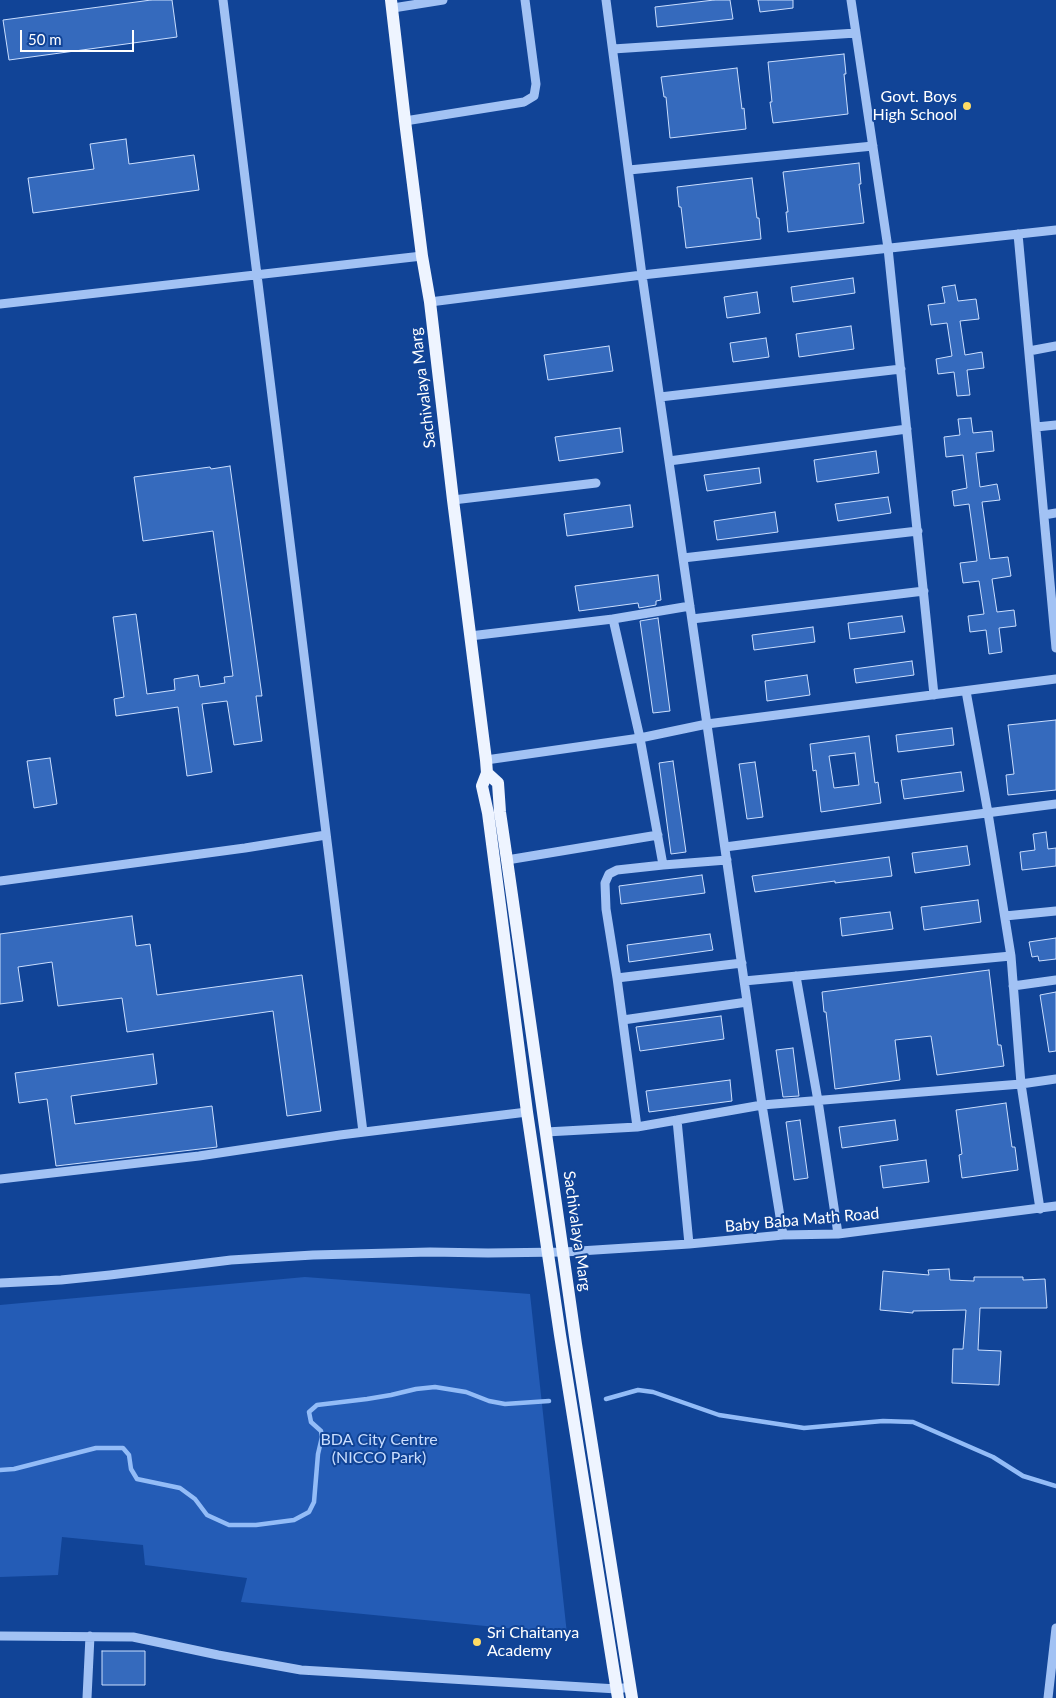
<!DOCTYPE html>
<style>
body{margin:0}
#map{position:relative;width:1056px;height:1698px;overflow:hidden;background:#114497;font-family:Lato,sans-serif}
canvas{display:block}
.scale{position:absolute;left:20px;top:30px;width:114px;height:22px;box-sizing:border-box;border:2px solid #fff;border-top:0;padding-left:6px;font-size:15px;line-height:18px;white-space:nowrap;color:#fff;-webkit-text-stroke:4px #114497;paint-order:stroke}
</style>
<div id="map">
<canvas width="1056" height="1698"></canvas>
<div class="scale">50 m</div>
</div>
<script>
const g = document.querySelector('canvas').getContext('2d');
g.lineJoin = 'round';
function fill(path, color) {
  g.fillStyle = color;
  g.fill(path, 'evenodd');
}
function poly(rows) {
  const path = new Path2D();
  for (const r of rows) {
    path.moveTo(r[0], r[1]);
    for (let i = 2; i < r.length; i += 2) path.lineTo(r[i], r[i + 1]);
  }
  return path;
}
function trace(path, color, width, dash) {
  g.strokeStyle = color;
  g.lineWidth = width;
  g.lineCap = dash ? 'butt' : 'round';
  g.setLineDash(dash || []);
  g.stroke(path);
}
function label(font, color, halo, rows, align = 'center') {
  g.font = font + ' Lato,sans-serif';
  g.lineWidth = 4;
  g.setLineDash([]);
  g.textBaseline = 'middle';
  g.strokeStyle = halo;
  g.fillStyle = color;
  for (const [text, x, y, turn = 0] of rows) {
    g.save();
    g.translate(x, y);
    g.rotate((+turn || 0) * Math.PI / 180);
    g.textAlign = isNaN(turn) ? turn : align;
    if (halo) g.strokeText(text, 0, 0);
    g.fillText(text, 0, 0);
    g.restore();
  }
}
const green = poly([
 [305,1277,530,1294,567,1634,241,1602,247,1578,145,1565,143,1545,62,1537,58,1575,0,1577,0,1305]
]);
const stream = poly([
 [606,1399,638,1390,653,1392,719,1415,804,1428,883,1421,913,1422,993,1457,1023,1476,1056,1486],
 [0,1470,14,1469,96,1448,123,1448,129,1455,131,1469,137,1479,180,1488,195,1499,207,1515,229,1525,256,1525,294,1520,309,1512,314,1502,318,1454,322,1437,321,1431,311,1422,309,1412,317,1405,367,1399,391,1395,416,1389,435,1387,466,1392,489,1401,505,1404,549,1401]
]);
const building = poly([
 [151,0,172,0,177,37,9,60,3,20,151,0],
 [714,0,730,0,733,19,657,27,655,7,714,0],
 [758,0,793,0,793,8,760,12,758,0],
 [844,54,846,74,844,74,848,114,773,123,770,102,772,102,768,62,844,54],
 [737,68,742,109,744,108,746,129,670,138,666,97,664,97,661,77,737,68],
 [126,139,129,164,194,155,199,190,33,213,28,178,94,169,90,144,126,139],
 [859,163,861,184,859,184,864,223,788,232,786,212,788,212,783,172,859,163],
 [752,178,757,218,759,218,761,239,686,248,681,207,679,207,677,187,752,178],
 [853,278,855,293,793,302,791,287,853,278],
 [955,285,958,301,976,299,979,319,960,321,965,355,982,352,984,368,967,370,970,395,957,396,954,372,938,374,936,359,952,356,947,323,931,325,928,305,945,303,942,287,955,285],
 [757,292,760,313,727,318,724,297,757,292],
 [851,326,854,349,799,357,796,334,851,326],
 [766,338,769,357,733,362,730,343,766,338],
 [609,346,613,371,548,380,544,355,609,346],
 [971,418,973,433,992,431,994,451,976,453,980,487,997,484,1000,500,982,502,990,559,1008,557,1011,576,992,579,997,612,1014,610,1016,626,999,628,1002,652,989,654,986,630,970,632,968,616,984,614,979,581,963,583,960,563,977,561,969,504,954,506,952,491,967,488,963,455,946,457,944,437,960,435,958,419,971,418],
 [620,428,623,452,559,461,555,437,620,428],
 [876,451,879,473,817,482,814,460,876,451],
 [230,466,262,696,256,696,262,741,234,745,227,701,202,704,212,772,187,776,178,707,116,716,114,699,124,697,113,617,136,614,147,694,175,690,174,679,198,675,200,687,225,683,224,677,233,676,213,531,143,541,134,477,210,467,211,469,230,466],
 [759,468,761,483,707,491,704,475,759,468],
 [888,497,891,513,838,521,835,504,888,497],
 [630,505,633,527,567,536,564,514,630,505],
 [775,512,778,532,717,540,714,521,775,512],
 [658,575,661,600,656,601,656,605,639,608,638,603,579,611,575,586,658,575],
 [902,616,905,632,850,639,848,623,902,616],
 [658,618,670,711,653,713,640,621,658,618],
 [813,627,815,642,754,650,752,635,813,627],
 [912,661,914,675,856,683,854,669,912,661],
 [807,675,810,695,767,701,765,681,807,675],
 [1056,720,1056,790,1008,795,1006,775,1014,774,1008,725,1056,720],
 [952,728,954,745,898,752,896,735,952,728],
 [869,736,875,783,878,782,881,803,821,812,816,770,813,771,810,744,869,736],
 [855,753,859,785,834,788,829,756,855,753],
 [50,758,57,804,34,808,27,761,50,758],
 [673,761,686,852,671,854,659,763,673,761],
 [755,762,763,817,747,819,739,764,755,762],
 [961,772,964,791,904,799,901,780,961,772],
 [1046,832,1048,849,1056,848,1056,866,1022,870,1020,852,1035,850,1033,834,1046,832],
 [967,846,970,865,915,873,912,853,967,846],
 [889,857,892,876,835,883,835,881,755,892,752,876,889,857],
 [702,875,705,893,621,904,619,886,702,875],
 [978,900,981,922,924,930,921,907,978,900],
 [890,912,893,929,842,936,840,918,890,912],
 [132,916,136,946,150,944,157,995,302,975,321,1111,287,1116,273,1011,127,1032,122,998,58,1006,52,962,18,967,23,1001,0,1004,0,934,132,916],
 [710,934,713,950,629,962,627,945,710,934],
 [1056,938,1056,959,1039,961,1038,956,1032,957,1029,942,1056,938],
 [989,970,998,1045,1001,1045,1004,1066,937,1075,931,1036,895,1040,900,1080,835,1089,826,1012,824,1012,822,992,989,970],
 [1056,992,1056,1051,1049,1052,1040,995,1056,992],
 [721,1016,724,1039,640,1051,636,1027,721,1016],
 [793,1048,799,1096,783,1097,776,1050,793,1048],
 [153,1054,157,1084,71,1096,75,1124,212,1106,217,1147,56,1166,47,1099,19,1103,15,1073,153,1054],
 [730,1080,732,1101,649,1112,646,1091,730,1080],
 [1006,1103,1012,1147,1015,1147,1018,1170,962,1178,959,1155,962,1154,956,1110,1006,1103],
 [800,1120,808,1178,794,1180,786,1122,800,1120],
 [895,1120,898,1140,842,1148,839,1127,895,1120],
 [926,1160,929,1182,883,1188,880,1166,926,1160],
 [949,1269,950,1280,974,1281,974,1277,1023,1277,1023,1280,1045,1279,1047,1308,980,1308,978,1350,1001,1351,999,1385,952,1383,953,1349,963,1349,966,1310,913,1311,913,1313,880,1310,883,1271,929,1275,928,1270,949,1269],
 [102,1651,145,1651,145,1685,102,1685,102,1651]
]);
const minor = poly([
 [223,0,363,1132],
 [606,0,642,275,762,1105,783,1235],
 [851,0,888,248,934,695],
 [393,8,443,0],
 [613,49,856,33],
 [405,121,524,102,534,96,536,84,525,0],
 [629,170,873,146],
 [1018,234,1056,648],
 [430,302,642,275,1056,230],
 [0,304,422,256],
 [1029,351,1056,346],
 [660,397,901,369],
 [1036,427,1056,425],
 [669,461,907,429],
 [453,500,596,483],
 [1044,515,1056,513],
 [683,558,918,531],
 [613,619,640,738,663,865,617,870,609,874,605,883,606,909,617,978,637,1127],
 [692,619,924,591],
 [470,636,613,619,690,606],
 [966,691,988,813,1011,956,1021,1084,1040,1209],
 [486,760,640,738,707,724,1056,679],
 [725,847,1056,804],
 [507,860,658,835],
 [663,865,727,860],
 [0,881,245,848,326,835],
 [1005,916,1056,911],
 [796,976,818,1101,838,1234],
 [617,978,742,963],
 [744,981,1011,956],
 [1013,986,1056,980],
 [623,1020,747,1002],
 [677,1120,762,1105,1021,1084,1056,1079],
 [546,1132,637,1127,677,1120,689,1244],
 [0,1179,199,1156,340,1135,527,1112],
 [0,1283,61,1280,110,1275,231,1260,313,1255,430,1252,488,1253,564,1252,689,1244,783,1235,838,1234,1056,1206],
 [0,1636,133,1637,218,1655,301,1670,617,1689,630,1687],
 [87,1698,90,1636],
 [1048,1698,1056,1628]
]);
const major = poly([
 [391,0,405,121,422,256,430,302,453,500,486,760,487,773,482,786,488,813,527,1112,560,1335,618,1698],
 [487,773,498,783,500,812,507,860,576,1344,632,1698]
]);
const markers = [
 [967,106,5,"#ffdb64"],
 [477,1642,5,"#ffdb64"]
];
const poiNames = [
 ["Govt. Boys",957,97],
 ["High School",957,115],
 ["Sri Chaitanya",487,1633,"left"],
 ["Academy",487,1651,"left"]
];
const streetNames = [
 ["Sachivalaya Marg",423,388,-97],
 ["Baby Baba Math Road",802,1220,-5],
 ["Sachivalaya Marg",577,1231,82]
];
const parkNames = [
 ["BDA City Centre",379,1440],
 ["(NICCO Park)",379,1458]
];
fill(green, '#245cb6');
trace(stream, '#93bcf7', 4.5);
fill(building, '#356abd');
trace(building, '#cadefe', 1);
trace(minor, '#a2c2f4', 9);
trace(major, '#eef4ff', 12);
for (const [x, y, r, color] of markers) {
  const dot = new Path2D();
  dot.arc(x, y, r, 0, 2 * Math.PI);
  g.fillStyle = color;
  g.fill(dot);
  trace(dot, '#114497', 2);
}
label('16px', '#fff', '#114497', poiNames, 'right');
label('16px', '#fff', '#114497', streetNames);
label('16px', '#cadefe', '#114497', parkNames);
</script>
